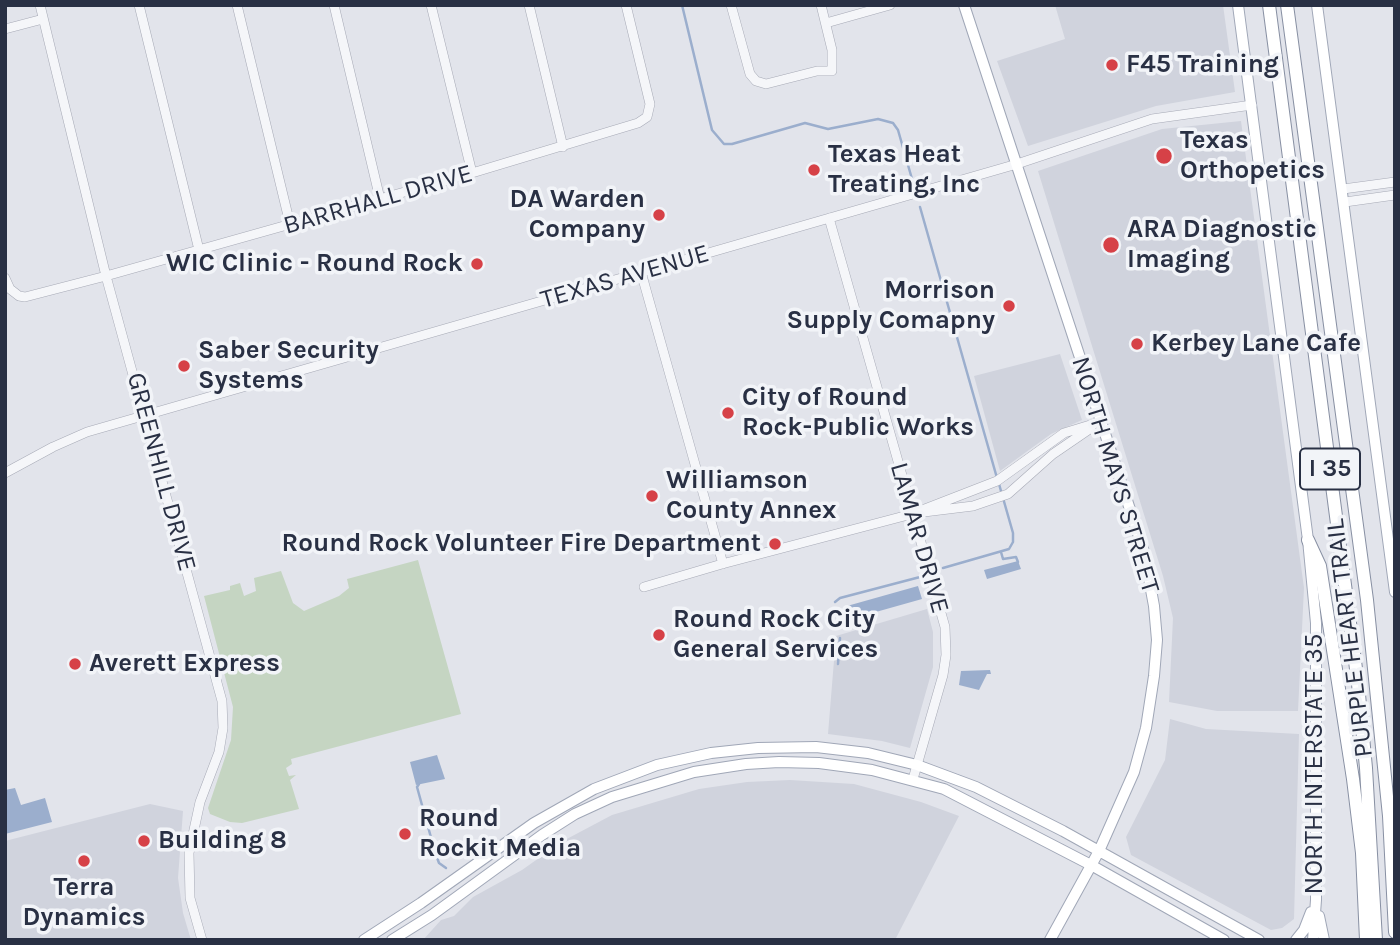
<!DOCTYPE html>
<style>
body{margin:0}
#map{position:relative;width:1400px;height:945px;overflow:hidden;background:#e2e4eb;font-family:Karla,sans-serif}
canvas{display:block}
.frame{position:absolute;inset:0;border:7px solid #293044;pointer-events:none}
</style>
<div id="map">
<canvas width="1400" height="945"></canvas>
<div class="frame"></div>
</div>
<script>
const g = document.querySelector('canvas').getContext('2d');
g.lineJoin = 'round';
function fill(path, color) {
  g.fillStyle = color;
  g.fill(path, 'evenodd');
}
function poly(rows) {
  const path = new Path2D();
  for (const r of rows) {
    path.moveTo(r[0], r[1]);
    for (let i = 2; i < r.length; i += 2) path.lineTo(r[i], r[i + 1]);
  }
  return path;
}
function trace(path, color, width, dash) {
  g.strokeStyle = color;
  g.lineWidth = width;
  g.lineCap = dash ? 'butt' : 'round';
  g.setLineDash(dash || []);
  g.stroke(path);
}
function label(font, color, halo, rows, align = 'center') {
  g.font = font + ' Karla,sans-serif';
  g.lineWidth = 7;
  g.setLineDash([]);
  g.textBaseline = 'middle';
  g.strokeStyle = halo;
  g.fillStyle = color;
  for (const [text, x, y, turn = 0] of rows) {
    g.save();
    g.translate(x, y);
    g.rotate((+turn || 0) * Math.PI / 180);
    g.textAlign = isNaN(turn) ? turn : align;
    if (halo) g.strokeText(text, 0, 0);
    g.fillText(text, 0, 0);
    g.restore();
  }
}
const built = poly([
 [1055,5,1223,5,1235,92,1156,106,1028,146,997,61,1065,39],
 [1241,121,1304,588,1298,711,1217,711,1169,702,1173,618,1163,576,1038,171,1162,129],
 [1060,354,1082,420,1051,434,1000,471,974,376],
 [927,609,933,632,933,667,910,748,882,741,828,734,836,636],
 [1170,719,1206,729,1299,734,1294,919,1282,928,1271,930,1131,855,1126,837,1165,760],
 [790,780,854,784,921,802,959,816,895,940,423,940,441,920,454,916,473,897,522,870,563,841,612,815,699,789,747,782],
 [150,804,183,811,178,878,183,913,191,940,5,940,5,841]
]);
const green = poly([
 [418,560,461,714,291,759,292,764,286,768,289,776,296,775,290,780,299,809,242,823,230,822,210,814,208,808,231,740,233,707,204,596,230,590,230,586,240,583,244,596,256,591,254,578,281,571,293,603,304,611,339,596,349,588,347,579]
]);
const water = poly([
 [1018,561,1021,569,987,579,984,570],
 [918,586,922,599,851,619,847,606],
 [990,670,991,674,987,674,979,690,959,685,961,671],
 [437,755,445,779,416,785,410,762],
 [15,788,21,805,45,798,52,822,5,834,5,790]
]);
const stream = poly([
 [682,5,712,130,724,144,732,144,805,123,828,129,878,119,893,123,898,130,914,186],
 [920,207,997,478],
 [1001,552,1003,559,1016,557,1018,562],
 [943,568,1009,549,1013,542,1013,533,999,484],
 [835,602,840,598,920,577],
 [838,664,840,638],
 [419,784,417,787,435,852,439,863,446,868]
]);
const minor = poly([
 [40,5,106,276,222,701,223,728,219,752,200,802,189,853,190,898,202,940],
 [139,5,199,250],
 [237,5,290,224],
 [334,5,380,199],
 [431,5,472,173],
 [529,5,563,147],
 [731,5,750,74,756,81,766,84,817,71,832,71,832,50,821,5],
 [826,23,890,5],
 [5,29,43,19],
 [1343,189,1395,182],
 [1345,202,1395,195],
 [829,218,945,627,946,655,943,675,913,779],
 [641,272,723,564],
 [5,278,10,289,19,296,25,297,106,276,472,173,638,123,647,117,650,104,626,5],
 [5,473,53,447,87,432,1017,164,1152,119,1252,105],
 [924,512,973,506,1008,494,1053,454,1091,428],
 [644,587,722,564,912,514,997,481,1064,433,1100,422]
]);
const major = poly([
 [964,5,1144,552,1154,606,1157,640,1154,676,1146,728,1134,772,1099,851,1050,940],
 [1238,5,1308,540,1316,623,1316,900,1313,940],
 [1317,5,1395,592],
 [1319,916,1324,940],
 [364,940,421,903,534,823,594,789,657,765,711,753,758,748,816,747,868,753,917,765,976,787,1063,831,1259,940],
 [392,940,432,915,542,835,575,814,612,797,694,772,746,764,779,762,819,763,872,770,944,789,1091,865,1224,940],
 [1296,940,1304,930,1311,912]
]);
const highway = poly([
 [1269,5,1358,684,1366,768,1376,940],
 [1287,5,1367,600,1389,816,1395,932],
 [1308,540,1320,566,1353,779,1362,853,1366,940]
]);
const markers = [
 [1112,65,7,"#d64147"],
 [1164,156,9,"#d64147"],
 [814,170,7,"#d64147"],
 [659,215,7,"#d64147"],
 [1111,245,9,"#d64147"],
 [477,264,7,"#d64147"],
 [1009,306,7,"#d64147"],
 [1137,344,7,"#d64147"],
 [184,366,7,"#d64147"],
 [728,413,7,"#d64147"],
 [652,496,7,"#d64147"],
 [775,544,7,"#d64147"],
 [659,635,7,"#d64147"],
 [75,664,7,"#d64147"],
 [405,834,7,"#d64147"],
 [144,841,7,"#d64147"],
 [84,861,7,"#d64147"]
];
const shields = [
 [1330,469,60]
];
const shieldNames = [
 ["I 35",1330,469]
];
const poiNames = [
 ["F45 Training",1126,65],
 ["Texas",1180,141],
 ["Orthopetics",1180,171],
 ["Texas Heat",828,155],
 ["Treating, Inc",828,185],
 ["DA Warden",645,200,"right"],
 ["Company",645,230,"right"],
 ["ARA Diagnostic",1127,230],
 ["Imaging",1127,260],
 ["WIC Clinic - Round Rock",463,264,"right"],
 ["Morrison",995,291,"right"],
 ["Supply Comapny",995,321,"right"],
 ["Kerbey Lane Cafe",1151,344],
 ["Saber Security",198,351],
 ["Systems",198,381],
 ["City of Round",742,398],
 ["Rock-Public Works",742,428],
 ["Williamson",666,481],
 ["County Annex",666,511],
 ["Round Rock Volunteer Fire Department",761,544,"right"],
 ["Round Rock City",673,620],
 ["General Services",673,650],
 ["Averett Express",89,664],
 ["Round",419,819],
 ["Rockit Media",419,849],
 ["Building 8",158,841],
 ["Terra",84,888,"center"],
 ["Dynamics",84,918,"center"]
];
const streetNames = [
 ["BARRHALL DRIVE",378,200,-16],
 ["TEXAS AVENUE",625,277,-16],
 ["GREENHILL DRIVE",161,472,75],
 ["NORTH MAYS STREET",1115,475,73],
 ["LAMAR DRIVE",919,538,74],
 ["PURPLE HEART TRAIL",1350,638,-97],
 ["NORTH INTERSTATE 35",1315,764,-90]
];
fill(built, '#d0d3dd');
fill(green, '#c5d5c2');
fill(water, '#9baecd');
trace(stream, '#9baecd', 2.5);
trace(minor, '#a7aab6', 10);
trace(major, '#a0a7b7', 12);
trace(highway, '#8890a3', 14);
trace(minor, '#f5f6f9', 9);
trace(major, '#fff', 10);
trace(highway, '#fff', 12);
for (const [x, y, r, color] of markers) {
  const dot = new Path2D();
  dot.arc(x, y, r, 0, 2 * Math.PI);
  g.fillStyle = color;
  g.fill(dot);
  trace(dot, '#f2f4f8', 2.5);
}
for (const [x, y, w] of shields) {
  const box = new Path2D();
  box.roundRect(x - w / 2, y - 20.5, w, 41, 5);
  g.fillStyle = '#f2f4f8';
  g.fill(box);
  trace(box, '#293044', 2);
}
label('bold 24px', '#293044', null, shieldNames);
label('bold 26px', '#293044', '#f2f4f8', poiNames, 'left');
label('26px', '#293044', '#f2f4f8', streetNames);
</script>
